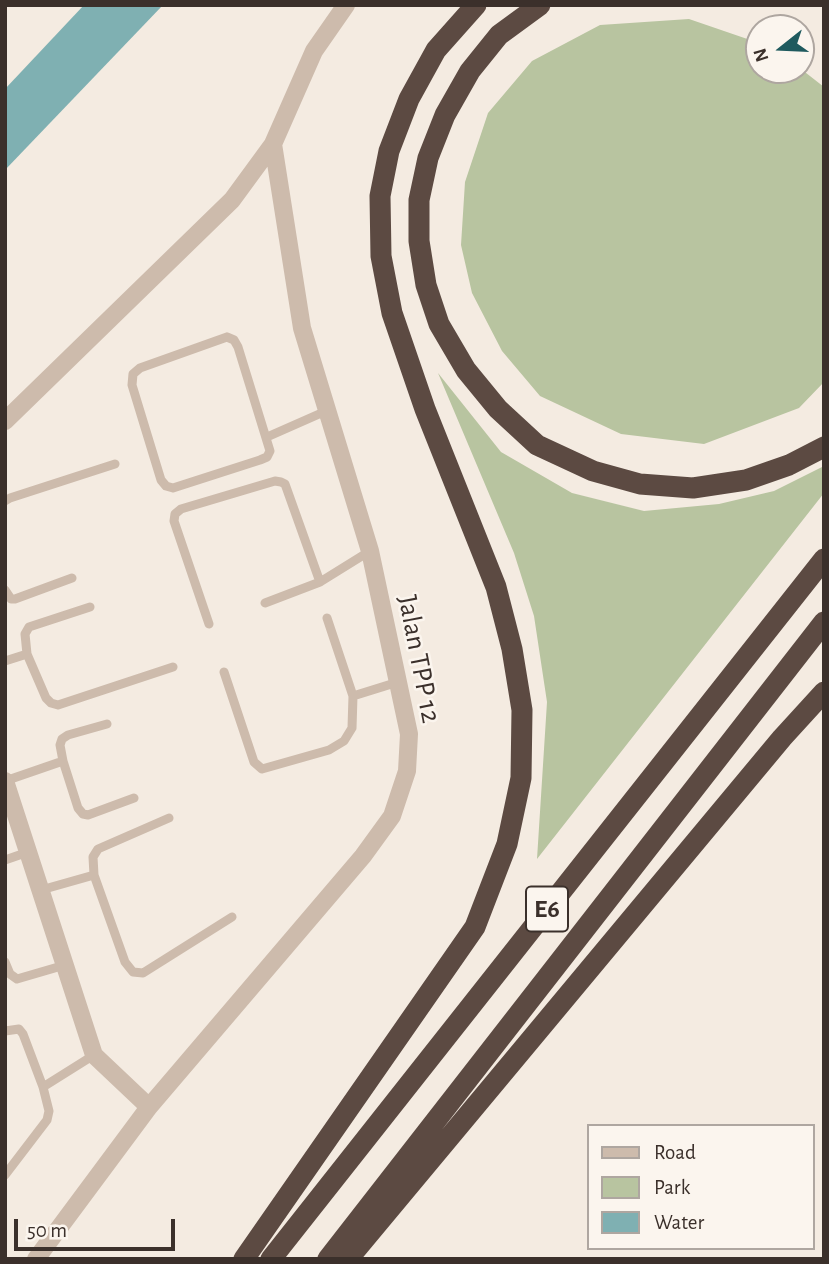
<!DOCTYPE html>
<style>
body{margin:0}
#map{position:relative;width:829px;height:1264px;overflow:hidden;background:#f4ebe1;font-family:"Alegreya Sans",sans-serif}
canvas{display:block}
.frame{position:absolute;inset:0;border:7px solid #3b302b;pointer-events:none}
.legend{position:absolute;left:587px;top:1124px;width:228px;height:126px;box-sizing:border-box;background:#fbf5ee;border:2px solid #aea6a0;margin:0;padding:9px 12px;list-style:none;font-size:21px;color:#3b302b}
.legend li{display:flex;align-items:center;gap:14px;height:35px}
.legend b{width:35px;border:2px solid #aea6a0}
.north{position:absolute;left:745px;top:14px;width:70px;height:70px;box-sizing:border-box;background:#fbf5ee;border:2px solid #aea6a0;border-radius:50%;rotate:252deg;font-size:19px;font-weight:700;line-height:28px;text-align:center;color:#3b302b}
.north::after{content:'';display:block;margin:auto;width:24px;height:32px;background:#1f5a5e;clip-path:polygon(50% 0,100% 100%,50% 72%,0 100%)}
.scale{position:absolute;left:14px;top:1219px;width:161px;height:32px;box-sizing:border-box;border:4px solid #3b302b;border-top:0;padding-left:9px;font-size:21px;line-height:24px;white-space:nowrap;color:#3b302b;-webkit-text-stroke:5px #fbf5ee;paint-order:stroke}
</style>
<div id="map">
<canvas width="829" height="1264"></canvas>
<div class="frame"></div>
<ul class="legend">
<li><b style="height:9px;background:#cdbbac"></b>Road</li>
<li><b style="height:19px;background:#b8c4a0"></b>Park</li>
<li><b style="height:19px;background:#7fb0b2"></b>Water</li>
</ul>
<div class="north">N</div>
<div class="scale">50 m</div>
</div>
<script>
const g = document.querySelector('canvas').getContext('2d');
g.lineJoin = 'round';
function fill(path, color) {
  g.fillStyle = color;
  g.fill(path, 'evenodd');
}
function poly(rows) {
  const path = new Path2D();
  for (const r of rows) {
    path.moveTo(r[0], r[1]);
    for (let i = 2; i < r.length; i += 2) path.lineTo(r[i], r[i + 1]);
  }
  return path;
}
function trace(path, color, width, dash) {
  g.strokeStyle = color;
  g.lineWidth = width;
  g.lineCap = dash ? 'butt' : 'round';
  g.setLineDash(dash || []);
  g.stroke(path);
}
function label(font, color, halo, rows, align = 'center') {
  g.font = font + ' "Alegreya Sans",sans-serif';
  g.lineWidth = 5;
  g.setLineDash([]);
  g.textBaseline = 'middle';
  g.strokeStyle = halo;
  g.fillStyle = color;
  for (const [text, x, y, turn = 0] of rows) {
    g.save();
    g.translate(x, y);
    g.rotate((+turn || 0) * Math.PI / 180);
    g.textAlign = isNaN(turn) ? turn : align;
    if (halo) g.strokeText(text, 0, 0);
    g.fillText(text, 0, 0);
    g.restore();
  }
}
const green = poly([
 [689,19,759,43,759,70,801,69,824,87,824,382,799,408,704,444,621,434,540,396,502,351,472,293,461,245,465,182,488,113,532,61,600,25],
 [438,373,501,452,572,493,644,511,719,504,774,491,824,466,824,493,537,859,547,702,534,616,514,553]
]);
const water = poly([
 [84,5,163,5,5,170,5,89]
]);
const lane = poly([
 [227,337,234,340,238,347,270,451,267,457,260,460,173,488,166,486,161,480,132,385,133,374,140,368,227,337],
 [267,437,326,411],
 [5,501,10,498,115,464],
 [5,590,11,599,15,599,72,578],
 [265,603,320,582,370,551],
 [327,618,353,696],
 [209,624,174,521,175,514,181,509,275,481,281,482,285,484,320,582],
 [27,654,25,634,29,627,90,607],
 [5,661,27,654,46,698,51,703,58,705,173,667],
 [224,672,254,762,262,769,329,750,344,741,352,728,353,696,398,682],
 [63,761,60,745,62,739,68,735,107,724],
 [5,781,63,761,78,808,83,814,88,815,134,798],
 [5,860,28,852],
 [94,875,125,962,133,972,143,973,232,917],
 [41,890,94,875,93,857,98,849,169,818],
 [5,962,10,974,17,979,65,965],
 [5,1031,19,1029,23,1034,43,1087],
 [5,1175,47,1120,49,1111,43,1087,94,1055]
]);
const street = poly([
 [5,421,232,200,273,144,314,51,346,5],
 [5,781,94,1055,149,1107],
 [36,1259,149,1107,363,856,392,816,407,771,409,734,370,551,302,328,273,144]
]);
const highway = poly([
 [540,5,499,35,470,71,445,115,428,158,419,200,419,241,426,285,439,324,466,370,498,409,537,445,593,471,640,484,693,488,746,480,789,465,824,447],
 [244,1259,475,927,507,844,521,778,522,710,512,649,496,587,425,409,392,313,381,256,380,196,389,151,409,99,436,50,476,5],
 [271,1259,824,559],
 [328,1259,824,622],
 [348,1259,782,738,824,692]
]);
const shields = [
 [547,909,42]
];
const shieldNames = [
 ["E6",547,909]
];
const streetNames = [
 ["Jalan TPP 12",419,659,79]
];
fill(green, '#b8c4a0');
fill(water, '#7fb0b2');
trace(lane, '#cdbbac', 9);
trace(street, '#cdbbac', 18);
trace(highway, '#5c4a42', 21);
for (const [x, y, w] of shields) {
  const box = new Path2D();
  box.roundRect(x - w / 2, y - 22.5, w, 45, 5);
  g.fillStyle = '#fbf5ee';
  g.fill(box);
  trace(box, '#3b302b', 2);
}
label('bold 26px', '#3b302b', null, shieldNames);
label('28px', '#3b302b', '#fbf5ee', streetNames);
</script>
